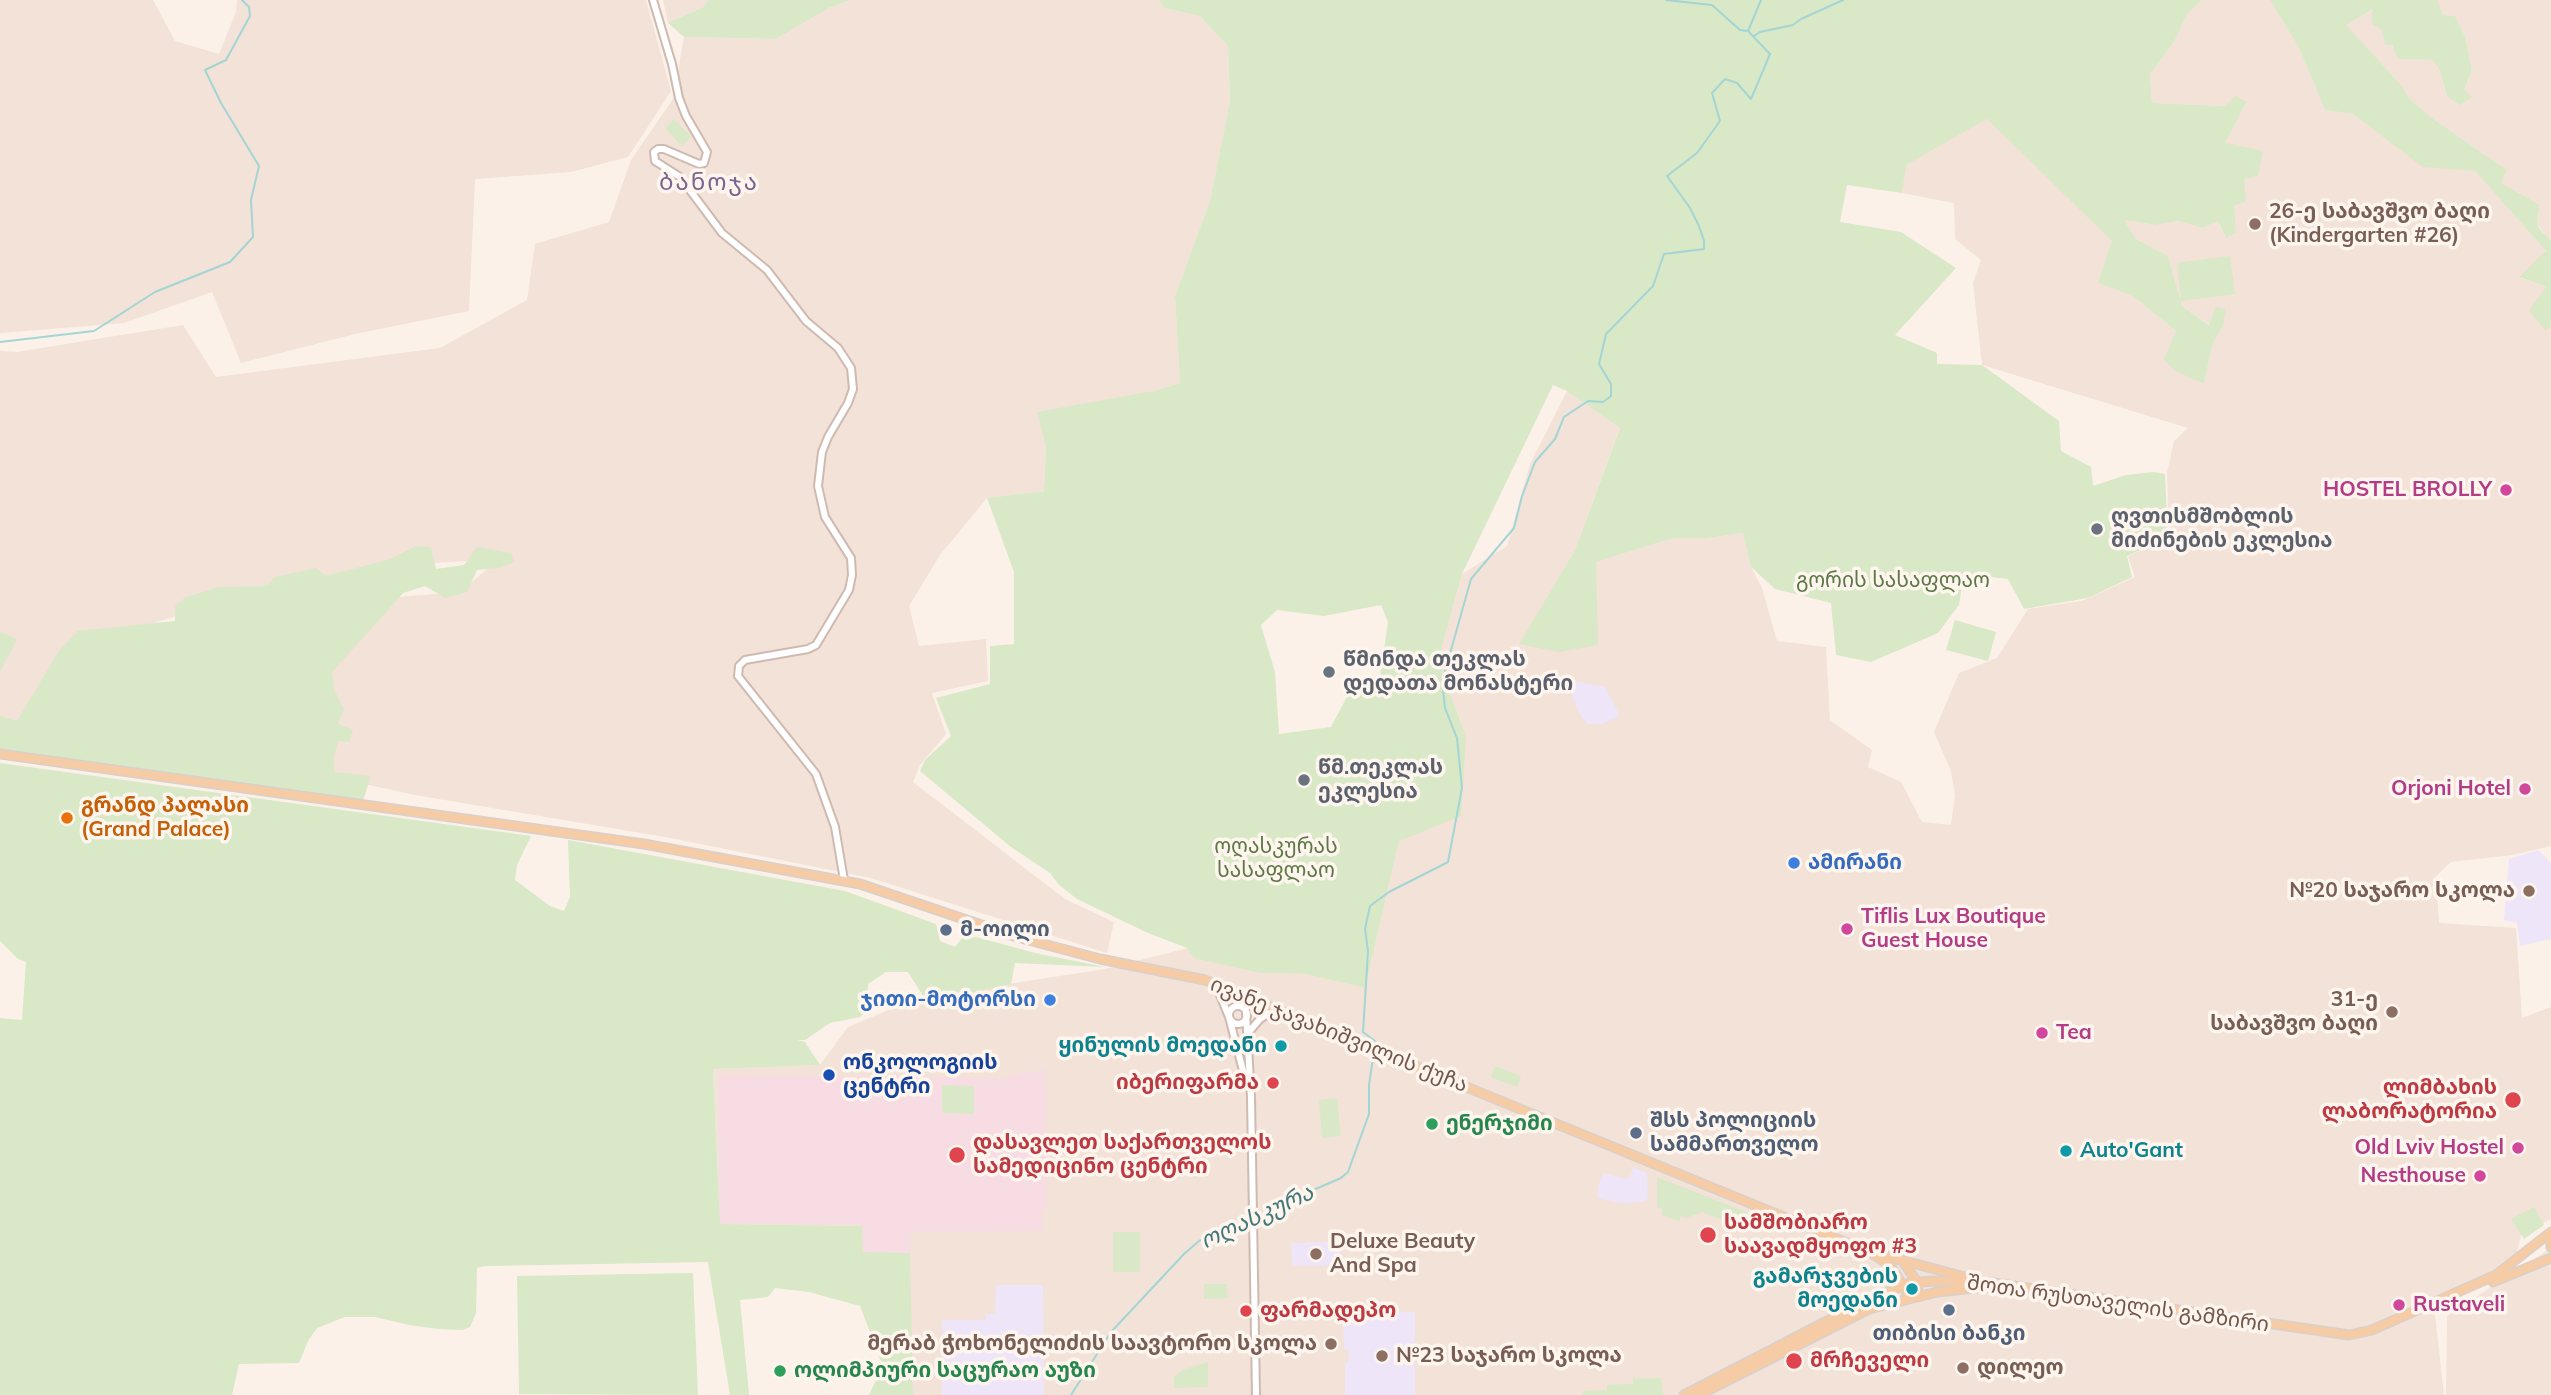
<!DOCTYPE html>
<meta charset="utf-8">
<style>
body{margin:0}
canvas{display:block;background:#fbf1e8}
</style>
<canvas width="2551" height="1395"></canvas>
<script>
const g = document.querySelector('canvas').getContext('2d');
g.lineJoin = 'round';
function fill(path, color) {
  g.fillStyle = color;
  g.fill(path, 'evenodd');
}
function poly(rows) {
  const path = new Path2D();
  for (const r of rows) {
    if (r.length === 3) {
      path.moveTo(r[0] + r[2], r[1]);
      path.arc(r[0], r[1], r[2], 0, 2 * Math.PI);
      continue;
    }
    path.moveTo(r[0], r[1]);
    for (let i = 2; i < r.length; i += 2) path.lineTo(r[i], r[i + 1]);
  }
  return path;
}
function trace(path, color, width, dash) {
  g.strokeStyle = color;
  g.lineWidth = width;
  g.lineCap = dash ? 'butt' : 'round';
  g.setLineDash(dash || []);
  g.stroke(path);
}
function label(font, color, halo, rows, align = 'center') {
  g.font = font + ' Mulish,"Noto Sans Georgian",sans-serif';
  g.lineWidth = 7;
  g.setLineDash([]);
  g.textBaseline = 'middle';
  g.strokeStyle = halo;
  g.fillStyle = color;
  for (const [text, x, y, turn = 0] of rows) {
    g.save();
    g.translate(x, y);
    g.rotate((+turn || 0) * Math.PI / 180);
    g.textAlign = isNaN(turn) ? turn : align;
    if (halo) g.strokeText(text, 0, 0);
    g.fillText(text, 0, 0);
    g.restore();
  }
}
const residential = poly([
 [0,0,153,0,175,41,219,54,236,12,237,0,646,0,671,91,628,157,571,172,475,179,469,311,355,334,241,363,212,292,124,323,0,333],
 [663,0,709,0,703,7,668,23],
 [851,0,1159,0,1164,8,1200,16,1228,46,1230,101,1210,201,1175,296,1180,383,1154,391,1046,446,1044,491,987,498,940,555,909,606,919,646,986,639,988,681,932,693,946,734,920,765,913,782,1065,899,1114,922,1107,953,871,878,665,837,415,795,318,774,323,667,398,597,460,592,499,559,434,563,377,584,190,612,87,643,28,743,0,725,0,351,17,352,183,325,216,377,440,348,527,300,535,244,609,222,631,160,673,99,684,37,776,39,829,8],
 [2202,0,2270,0,2299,48,2325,110,2353,114,2423,166,2475,171,2547,252,2520,278,2546,287,2546,330,2551,326,2551,846,2512,855,2451,862,2436,876,2439,923,2516,928,2522,1018,2551,1007,2551,1219,2521,1235,2516,1257,2483,1285,2434,1305,2444,1395,913,1395,909,1253,862,1252,861,1226,720,1224,713,1069,820,1065,848,1027,918,998,1105,969,1188,948,1261,973,1306,974,1365,988,1399,841,1466,736,1438,661,1462,574,1507,546,1530,464,1567,391,1620,427,1575,550,1520,643,1596,562,1673,538,1708,538,1743,533,1751,567,1762,588,1777,641,1826,647,1830,720,1872,750,1868,767,1901,782,1922,822,1951,825,1955,795,1951,771,1934,732,1959,673,1997,658,2028,609,2082,601,2135,577,2128,556,2169,539,2167,473,2174,441,2188,428,1982,365,1973,283,1981,260,1955,239,1954,203,1902,193,1905,165,1987,119,2113,241,2098,283,2133,296,2176,331,2204,384,2212,345,2223,326,2210,325,2182,306,2168,256,2136,239,2124,220,2154,225,2178,221,2203,228,2218,221,2225,237,2236,233,2225,143,2247,103,2225,106,2152,103,2150,74,2174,42,2187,14],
 [2436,0,2551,0,2551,241,2540,228,2537,219,2540,205,2501,183,2507,170,2432,118,2410,99,2402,86,2345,25,2373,10,2399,59,2433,60,2440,71,2447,96,2464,90,2472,70,2465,37,2455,16,2443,15],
 [2551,1241,2551,1395,2446,1395,2447,1316,2548,1250]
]);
const education = poly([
 [1570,680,1605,687,1619,713,1618,717,1602,724,1587,724,1578,712,1568,683],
 [2538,850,2551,863,2551,939,2520,946,2517,923,2504,920,2509,859],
 [1633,1167,1647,1173,1648,1199,1644,1201,1625,1204,1597,1198,1599,1183,1604,1173,1626,1179,1630,1177],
 [1340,1241,1341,1265,1292,1266,1291,1243],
 [996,1285,1043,1285,1044,1395,942,1395,942,1320,986,1320,986,1314,995,1314],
 [1415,1312,1415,1395,1345,1395,1345,1363,1349,1363,1348,1349,1344,1349,1343,1313]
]);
const medical = poly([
 [1045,1069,1047,1206,1043,1206,1043,1231,911,1232,910,1254,862,1254,862,1225,719,1223,719,1075,1002,1078]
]);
const green = poly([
 [709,0,851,0,829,8,776,39,684,37,668,23,703,7],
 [1159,0,2202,0,2187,14,2174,42,2150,74,2152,103,2225,106,2235,96,2247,102,2225,143,2263,151,2258,176,2244,179,2246,201,2234,206,2236,233,2226,238,2218,221,2203,228,2178,221,2155,225,2124,220,2136,239,2168,256,2182,306,2209,325,2216,307,2226,309,2223,326,2212,345,2204,384,2174,370,2164,360,2176,331,2133,296,2098,283,2112,241,1987,119,1906,165,1902,193,1847,185,1840,222,1901,232,1956,268,1895,335,1937,353,1937,364,1982,365,2059,421,2061,451,2091,467,2093,486,2126,475,2154,472,2165,474,2168,538,2127,556,2132,577,2088,598,2024,609,2008,579,1964,574,1959,605,1938,633,1871,662,1836,655,1831,603,1775,589,1751,567,1743,533,1708,538,1673,538,1596,562,1598,645,1559,652,1519,644,1575,550,1620,428,1567,391,1553,385,1462,574,1438,661,1466,736,1461,816,1399,841,1365,988,1306,974,1261,973,1194,958,1187,948,1148,933,1077,899,1059,885,1050,873,1011,847,920,771,925,760,951,736,936,698,990,684,990,646,1014,644,1014,572,987,498,1044,491,1046,446,1037,412,1154,391,1180,383,1175,296,1210,201,1230,101,1228,46,1200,16,1164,8],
 [1381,605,1388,622,1379,682,1349,693,1331,727,1279,734,1275,672,1261,625,1277,610,1324,616],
 [2270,0,2437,0,2443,15,2455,16,2465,37,2472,70,2464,90,2472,97,2460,105,2447,96,2440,71,2433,60,2398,59,2392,45,2385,45,2382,30,2372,24,2372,10,2346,25,2402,86,2410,99,2432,118,2507,170,2501,183,2540,205,2537,219,2539,228,2551,241,2551,326,2546,331,2529,311,2546,287,2519,277,2546,251,2475,171,2423,167,2353,114,2325,110,2299,48],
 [674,119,691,137,682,146,665,128],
 [2230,256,2235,294,2181,301,2177,263],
 [416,546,431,547,436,569,464,565,477,547,511,553,514,562,500,568,477,570,467,592,445,598,425,586,403,593,332,672,334,690,344,709,338,724,353,730,349,742,338,741,334,756,334,772,371,776,363,801,0,749,0,716,17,721,59,651,78,631,175,621,175,606,186,597,219,587,261,586,269,584,275,577,316,568,326,576,391,559],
 [1955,620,1996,632,1988,661,1946,650],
 [0,632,17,639,0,672],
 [0,763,531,836,517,865,515,880,550,906,564,911,570,897,568,840,845,891,936,924,940,941,955,947,962,938,976,937,1035,953,1105,967,1015,963,1011,984,927,1002,908,972,886,972,868,984,866,1012,860,1017,830,1023,805,1040,797,1040,805,1042,820,1065,713,1069,720,1224,862,1226,863,1252,910,1253,913,1395,869,1395,876,1380,887,1377,860,1306,809,1292,775,1288,768,1297,740,1300,749,1395,730,1395,708,1262,485,1266,477,1268,476,1313,470,1327,463,1330,438,1329,409,1325,375,1317,345,1317,317,1328,308,1341,299,1363,239,1364,232,1395,0,1395,0,1018,22,1020,26,962,18,959,0,941],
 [1495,1066,1521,1076,1517,1087,1491,1077],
 [942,1085,974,1086,974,1114,944,1113,942,1111],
 [1337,1098,1341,1136,1322,1138,1319,1100],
 [1657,1177,1751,1214,1746,1225,1741,1227,1702,1212,1686,1218,1681,1216,1679,1221,1661,1215,1663,1209,1657,1207],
 [2534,1207,2544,1225,2524,1239,2511,1219],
 [1113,1232,1140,1232,1140,1272,1113,1272],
 [693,1273,698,1395,519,1394,517,1276],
 [1204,1284,1227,1284,1228,1298,1204,1299],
 [1208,1362,1208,1387,1174,1388,1174,1377,1182,1370],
 [1633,1378,1661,1378,1663,1395,1583,1395,1583,1391,1607,1390,1607,1385,1633,1384]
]);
const stream = poly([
 [1666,0,1712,5,1740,30,1748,31],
 [1754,36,1760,32,1793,25,1801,19,1843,0],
 [0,342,94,331,155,292,230,262,253,237,251,200,259,166,221,103,205,70,226,60,250,16,249,7,242,0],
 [1375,1046,1376,1042,1363,1032,1368,951,1365,929,1370,906,1389,892,1448,862,1462,788,1457,738,1445,708,1442,682,1471,579,1514,528,1522,496,1535,462,1555,439,1564,417,1588,401,1603,402,1611,396,1611,384,1599,364,1606,334,1653,286,1664,254,1704,249,1704,241,1699,226,1690,208,1667,176,1697,153,1720,121,1712,93,1725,79,1737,83,1751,99,1770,54,1748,31,1761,0],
 [1256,1219,1266,1217,1297,1197,1341,1178,1348,1172,1369,1114,1369,1085,1374,1051],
 [1071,1395,1111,1332,1184,1254,1199,1241,1251,1220]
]);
const tertiary = poly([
 [653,0,672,64,679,98,686,116,707,152,704,163,699,164,664,149,658,149,654,152,655,161,680,177,722,233,767,270,806,321,838,348,851,368,853,389,848,403,828,437,822,452,818,486,825,517,851,558,852,575,849,590,816,645,808,649,745,660,739,666,738,676,816,774,835,827,844,880],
 [1216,985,1229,1017,1247,1086],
 [1245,997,1251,1097,1256,1395],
 [1238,1015,9],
 [1248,1033,1260,1019,1274,1010]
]);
const primary = poly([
 [0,754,644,844,860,884,1017,937,1100,959,1205,980,1867,1251,1980,1281],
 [2551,1232,2551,1247],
 [1871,1253,1891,1266,1907,1293,1914,1297],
 [1902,1260,1915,1279,1918,1290,1914,1297],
 [2493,1282,2551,1258],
 [1684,1395,1860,1304,1909,1283,1933,1281,1993,1283,2349,1335,2372,1330,2496,1275,2551,1232],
 [1699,1395,1869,1309,1937,1292,1974,1288,1997,1288]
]);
const markers = [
 [2255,224,7,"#8d6e63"],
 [2506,490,7,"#d1479c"],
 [2097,529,7,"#6b7280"],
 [1329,672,7,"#6b7280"],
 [1304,780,7,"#6b7280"],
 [2525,789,7,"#d1479c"],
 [67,818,7,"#e8710a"],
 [1794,863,7,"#3f7fe0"],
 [2529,891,7,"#8d6e63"],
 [1847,929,7,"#d1479c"],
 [946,930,7,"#5c6f8a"],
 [1050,1000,7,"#3f7fe0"],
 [2392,1012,7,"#8d6e63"],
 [2042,1033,7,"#d1479c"],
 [1281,1046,7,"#0f9aa8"],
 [829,1075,7,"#1a4fb4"],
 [1273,1083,7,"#e0444e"],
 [2513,1100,9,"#e0444e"],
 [1432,1124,7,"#2e9e5b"],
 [1636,1133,7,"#5c6f8a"],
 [2518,1148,7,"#d1479c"],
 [2066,1151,7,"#0f9aa8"],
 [957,1155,9,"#e0444e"],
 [2480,1176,7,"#d1479c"],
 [1708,1235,9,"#e0444e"],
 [1316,1254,7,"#8d6e63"],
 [1912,1289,7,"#0f9aa8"],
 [2399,1305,7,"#d1479c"],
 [1949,1310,7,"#5c6f8a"],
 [1246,1311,7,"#e0444e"],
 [1331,1344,7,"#8d6e63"],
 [1382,1356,7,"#8d6e63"],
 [1794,1361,9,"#e0444e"],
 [1963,1368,7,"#8d6e63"],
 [780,1371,7,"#2e9e5b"]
];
const educationNames = [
 ["26-ე საბავშვო ბაღი",2269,212],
 ["(Kindergarten #26)",2269,236],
 ["№20 საჯარო სკოლა",2515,891,"right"],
 ["31-ე",2378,1000,"right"],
 ["საბავშვო ბაღი",2378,1024,"right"],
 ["Deluxe Beauty",1330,1242],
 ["And Spa",1330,1266],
 ["მერაბ ჭოხონელიძის საავტორო სკოლა",1317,1344,"right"],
 ["№23 საჯარო სკოლა",1396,1356],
 ["დილეო",1977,1368]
];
const hotelNames = [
 ["HOSTEL BROLLY",2492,490],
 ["Orjoni Hotel",2511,789],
 ["Tiflis Lux Boutique",1861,917,"left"],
 ["Guest House",1861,941,"left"],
 ["Tea",2056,1033,"left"],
 ["Old Lviv Hostel",2504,1148],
 ["Nesthouse",2466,1176],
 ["Rustaveli",2413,1305,"left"]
];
const worshipNames = [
 ["ღვთისმშობლის",2111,517],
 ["მიძინების ეკლესია",2111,541],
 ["წმინდა თეკლას",1343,660],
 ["დედათა მონასტერი",1343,684],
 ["წმ.თეკლას",1318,768],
 ["ეკლესია",1318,792]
];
const parkNames = [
 ["გორის სასაფლაო",1893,581],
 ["ოღასკურას",1276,847],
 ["სასაფლაო",1276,871]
];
const foodNames = [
 ["გრანდ პალასი",81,806],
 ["(Grand Palace)",81,830]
];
const shopNames = [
 ["ამირანი",1808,863],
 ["ჯითი-მოტორსი",1036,1000,"right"]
];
const serviceNames = [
 ["მ-ოილი",960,930],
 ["შსს პოლიციის",1650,1121],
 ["სამმართველო",1650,1145],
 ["თიბისი ბანკი",1949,1334,"center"]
];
const streetNames = [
 ["ივანე ჯავახიშვილის ქუჩა",1339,1035,22],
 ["შოთა რუსთაველის გამზირი",2118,1304,8]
];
const cultureNames = [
 ["ყინულის მოედანი",1267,1046],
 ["Auto'Gant",2080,1151,"left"],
 ["გამარჯვების",1898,1277],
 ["მოედანი",1898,1301]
];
const transitNames = [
 ["ონკოლოგიის",843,1063],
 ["ცენტრი",843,1087]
];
const healthNames = [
 ["იბერიფარმა",1259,1083,"right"],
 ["ლიმბახის",2497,1088,"right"],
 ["ლაბორატორია",2497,1112,"right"],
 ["დასავლეთ საქართველოს",973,1143],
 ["სამედიცინო ცენტრი",973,1167],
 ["სამშობიარო",1724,1223],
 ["საავადმყოფო #3",1724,1247],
 ["ფარმადეპო",1260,1311],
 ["მრჩეველი",1810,1361]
];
const leisureNames = [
 ["ენერჯიმი",1446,1124],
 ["ოლიმპიური საცურაო აუზი",794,1371]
];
const waterNames = [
 ["ოღასკურა",1257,1217,-25]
];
const quarterNames = [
 ["ბანოჯა",709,183]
];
fill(residential, '#f2e2d7');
fill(education, '#eee5f8');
fill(medical, '#f8dce3');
fill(green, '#d9e8c7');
trace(stream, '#a4d5d5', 2);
trace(tertiary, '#cfbab1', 10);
trace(primary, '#d8d0cd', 11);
trace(tertiary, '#fff', 6);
trace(primary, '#f5cca5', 8);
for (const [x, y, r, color] of markers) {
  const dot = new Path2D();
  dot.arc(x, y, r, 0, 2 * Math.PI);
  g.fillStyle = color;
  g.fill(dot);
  trace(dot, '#fef6ee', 2.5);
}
label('bold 21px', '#785e54', '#fef6ee', educationNames, 'left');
label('bold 21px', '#b23c85', '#fef6ee', hotelNames, 'right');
label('bold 21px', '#5b616d', '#fef6ee', worshipNames, 'left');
label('21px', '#5d7946', '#fef6ee', parkNames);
label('bold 21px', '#c56008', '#fef6ee', foodNames, 'left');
label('bold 21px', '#366cbe', '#fef6ee', shopNames, 'left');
label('bold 21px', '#4e5e75', '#fef6ee', serviceNames, 'left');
label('21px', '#74564d', '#fef6ee', streetNames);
label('bold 21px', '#0d838f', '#fef6ee', cultureNames, 'right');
label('bold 21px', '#164399', '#fef6ee', transitNames, 'left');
label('bold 21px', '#be3a42', '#fef6ee', healthNames, 'left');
label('bold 21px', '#27864d', '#fef6ee', leisureNames, 'left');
label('italic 23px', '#427778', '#fef6ee', waterNames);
g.letterSpacing = '2px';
label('24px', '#7b6690', '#fef6ee', quarterNames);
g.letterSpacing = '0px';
</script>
